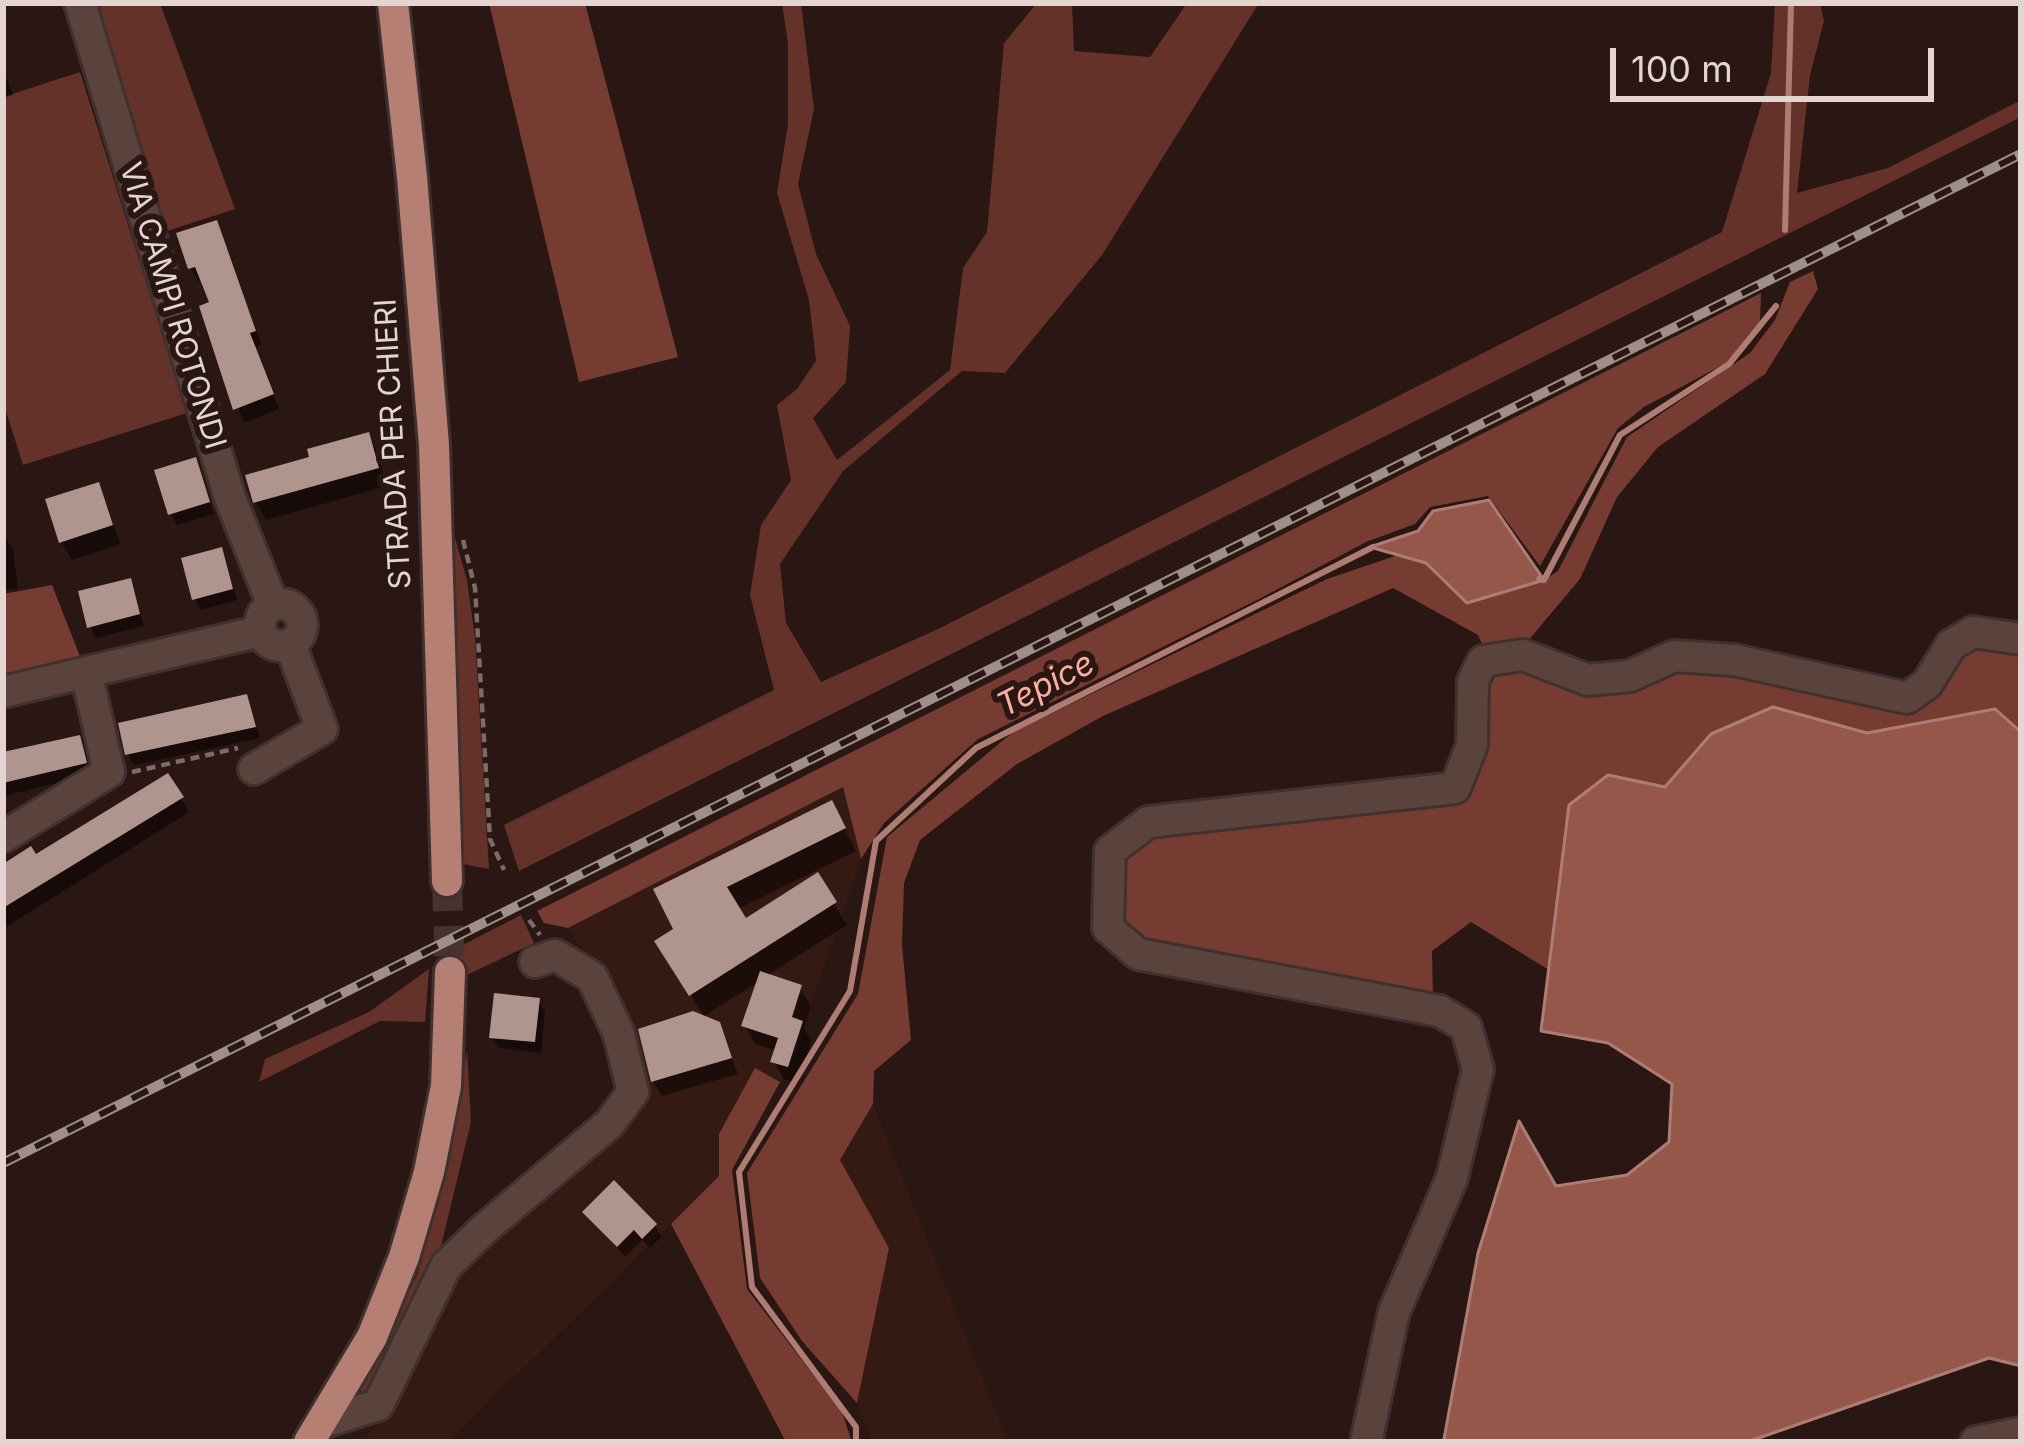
<!DOCTYPE html>
<style>
body{margin:0}
#map{position:relative;width:2024px;height:1445px;overflow:hidden;background:#2a1612;font-family:Inter,sans-serif}
canvas{display:block}
.frame{position:absolute;inset:0;border:6px solid #e4d5d2;pointer-events:none}
.scale{position:absolute;left:1610px;top:48px;width:324px;height:54px;box-sizing:border-box;border:6px solid #e4d5d2;border-top:0;padding-left:15px;font-size:36px;line-height:42px;white-space:nowrap;color:#e4d5d2;-webkit-text-stroke:9px #2a1612;paint-order:stroke}
</style>
<div id="map">
<canvas width="2024" height="1445"></canvas>
<div class="frame"></div>
<div class="scale">100 m</div>
</div>
<script>
const g = document.querySelector('canvas').getContext('2d');
g.lineJoin = 'round';
function fill(path, color) {
  g.fillStyle = color;
  g.fill(path, 'evenodd');
}
function poly(rows) {
  const path = new Path2D();
  for (const r of rows) {
    if (r.length === 3) {
      path.moveTo(r[0] + r[2], r[1]);
      path.arc(r[0], r[1], r[2], 0, 2 * Math.PI);
      continue;
    }
    path.moveTo(r[0], r[1]);
    for (let i = 2; i < r.length; i += 2) path.lineTo(r[i], r[i + 1]);
  }
  return path;
}
function trace(path, color, width, dash) {
  g.strokeStyle = color;
  g.lineWidth = width;
  g.lineCap = dash ? 'butt' : 'round';
  g.setLineDash(dash || []);
  g.stroke(path);
}
function label(font, color, halo, rows, align = 'center') {
  g.font = font + ' Inter,sans-serif';
  g.lineWidth = 12;
  g.setLineDash([]);
  g.textBaseline = 'middle';
  g.strokeStyle = halo;
  g.fillStyle = color;
  for (const [text, x, y, turn = 0] of rows) {
    g.save();
    g.translate(x, y);
    g.rotate((+turn || 0) * Math.PI / 180);
    g.textAlign = isNaN(turn) ? turn : align;
    if (halo) g.strokeText(text, 0, 0);
    g.fillText(text, 0, 0);
    g.restore();
  }
}
const built = poly([
 [844,787,861,859,790,1067,780,1082,755,1069,719,1134,720,1176,448,1442,361,1442,373,1428,458,1267,642,1111,645,1097,599,975,568,928],
 [873,1104,1008,1442,871,1442,857,1403,889,1248,840,1161]
]);
const green = poly([
 [114,3,160,3,235,209,161,233,99,7],
 [782,3,801,3,814,109,798,184,816,254,850,326,846,382,813,418,837,460,950,370,963,268,987,232,1004,43,1037,3,1072,3,1074,51,1150,57,1187,3,1259,3,1102,255,1005,373,962,371,843,471,780,564,786,623,821,682,938,629,1722,232,1771,73,1775,3,1820,3,1824,21,1810,75,1797,193,1888,168,2021,100,2021,117,519,871,504,825,774,690,750,595,761,525,791,480,777,405,797,389,816,361,809,300,777,193,788,124,788,44],
 [80,72,187,413,23,465,3,402,3,97],
 [455,538,467,580,475,638,489,869,463,864,453,558],
 [521,915,534,943,467,975,458,965,455,949],
 [429,969,425,1022,380,1021,259,1082,265,1059,369,1012],
 [467,1050,471,1122,436,1267,375,1397,353,1407,418,1273,450,1159]
]);
const forest = poly([
 [489,3,585,3,678,357,579,382],
 [1813,271,1818,289,1765,374,1658,447,1617,497,1580,579,1521,649,1484,648,1478,635,1393,588,1103,716,1017,764,920,840,904,883,902,945,911,1040,874,1071,873,1104,840,1160,889,1248,857,1403,802,1341,760,1278,747,1173,858,994,887,837,1013,732,1327,579,1398,555,1426,563,1467,603,1544,580,1558,571,1627,437,1750,353,1775,320,1790,282],
 [1761,293,1760,321,1726,363,1644,407,1618,428,1540,566,1488,496,1430,507,1415,524,1366,542,1259,599,978,739,884,823,861,859,843,787,568,928,544,923,537,911],
 [52,585,83,664,3,682,3,594],
 [1983,638,2021,644,2021,732,1995,709,1867,733,1773,707,1711,734,1665,787,1569,805,1549,970,1471,922,1432,951,1433,996,1133,944,1114,918,1122,854,1163,829,1467,794,1488,673,1517,662,1609,689,1693,664,1906,707,1959,654],
 [755,1068,780,1082,732,1170,747,1289,842,1412,852,1442,786,1442,671,1224,719,1176,719,1134]
]);
const water = poly([
 [1489,500,1544,580,1467,603,1426,563,1370,547,1418,531,1433,511,1489,500],
 [1773,707,1867,733,1995,709,2021,732,2021,1366,1989,1358,1747,1442,1447,1442,1444,1439,1478,1253,1519,1121,1556,1186,1627,1175,1669,1142,1672,1084,1608,1043,1541,1031,1569,805,1608,775,1665,787,1711,734,1773,707]
]);
const shadow = poly([
 [3,70,13,95,3,98],
 [215,224,262,345,255,348,279,409,244,423,202,307,213,304,204,280,199,282,191,268],
 [368,435,378,453,387,486,266,520,256,502,313,459],
 [195,461,214,514,177,525,171,514],
 [97,485,121,544,72,560,61,542],
 [3,534,13,550,18,588,3,590,3,597],
 [221,551,237,600,201,610,195,598],
 [130,581,144,626,96,638,90,626],
 [246,698,260,738,134,765,128,754],
 [79,738,91,775,3,796,3,754],
 [167,777,189,812,3,929,3,867,35,858],
 [843,826,856,851,738,909,746,922,817,876,847,925,766,976,800,988,811,1006,804,1028,811,1041,797,1084,784,1079,773,1061,777,1051,755,1044,745,1026,760,981,704,1016,670,964,677,930,657,891],
 [538,1001,545,1012,541,1053,499,1048,492,1037],
 [718,1024,738,1074,662,1096,653,1081],
 [585,1212,655,1225,661,1237,650,1248,642,1240,625,1257]
]);
const stream = poly([
 [1785,230,1791,3],
 [1539,579,1544,580,1620,435,1729,364,1776,306],
 [856,1442,856,1427,752,1287,739,1172,850,991,876,841,976,748,1373,547]
]);
const building = poly([
 [217,220,256,331,250,333,274,394,233,410,199,306,209,302,195,267,188,269,176,233],
 [369,432,379,468,253,503,245,475,309,457,307,449],
 [196,457,210,502,168,515,154,470],
 [99,482,113,525,59,543,45,499],
 [222,547,233,589,192,600,181,558],
 [131,578,140,614,87,628,78,591],
 [247,694,256,727,125,755,118,723],
 [80,735,87,763,3,783,3,752],
 [168,773,184,797,3,908,3,864,31,846,36,854],
 [832,800,846,828,727,887,746,918,818,872,837,902,689,996,654,941,673,929,653,889],
 [760,971,802,985,792,1017,803,1021,788,1067,770,1062,778,1038,741,1026],
 [494,993,540,998,535,1042,489,1038],
 [693,1011,720,1022,732,1058,651,1082,638,1029],
 [614,1180,657,1224,642,1239,634,1230,617,1247,582,1212]
]);
const majorTunnel = poly([
 [447,881,450,972]
]);
const path = poly([
 [463,540,475,588,490,839,504,870],
 [132,772,238,748],
 [529,920,540,935]
]);
const minor = poly([
 [80,3,230,498,273,605],
 [281,625,21],
 [3,692,261,631],
 [254,769,322,729,290,644],
 [3,837,109,772,86,672],
 [321,1423,378,1405,446,1266,484,1229,609,1124,633,1092,619,1034,592,977,555,955,535,962],
 [1366,1442,1394,1312,1452,1178,1478,1069,1466,1027,1440,1011,1138,954,1108,928,1110,851,1148,822,1455,788,1472,745,1473,681,1483,661,1523,655,1588,680,1630,676,1674,656,1734,660,1907,698,1927,684,1951,645,1973,632,2021,639],
 [1976,1442,2021,1433]
]);
const major = poly([
 [393,3,412,177,434,445,447,881],
 [309,1442,372,1337,404,1257,429,1172,446,1086,450,972]
]);
const rail = poly([
 [3,1163,2021,154]
]);
const streetNames = [
 ["VIA CAMPI ROTONDI",172,306,73],
 ["STRADA PER CHIERI",394,444,-93]
];
const waterNames = [
 ["Tepice",1046,685,-27]
];
fill(built, '#351a14');
fill(green, '#643228');
fill(forest, '#773c31');
fill(water, '#95574a');
trace(water, '#ad7d73', 3);
fill(shadow, '#0007');
trace(stream, '#ad7d73', 6);
fill(building, '#b0948e');
trace(majorTunnel, '#46332f', 30, [30, 15]);
trace(minor, '#40312f', 36);
trace(major, '#40312f', 36);
trace(path, '#7c6b67', 4.5, [9, 6]);
trace(minor, '#5a423d', 30);
trace(major, '#b67f74', 30);
trace(rail, '#9f8e8a', 10);
trace(rail, '#2a1612', 6, [18]);
label('30px', '#e4d5d2', '#2a1612', streetNames);
label('italic 33px', '#fbaf9f', '#2a1612', waterNames);
</script>
